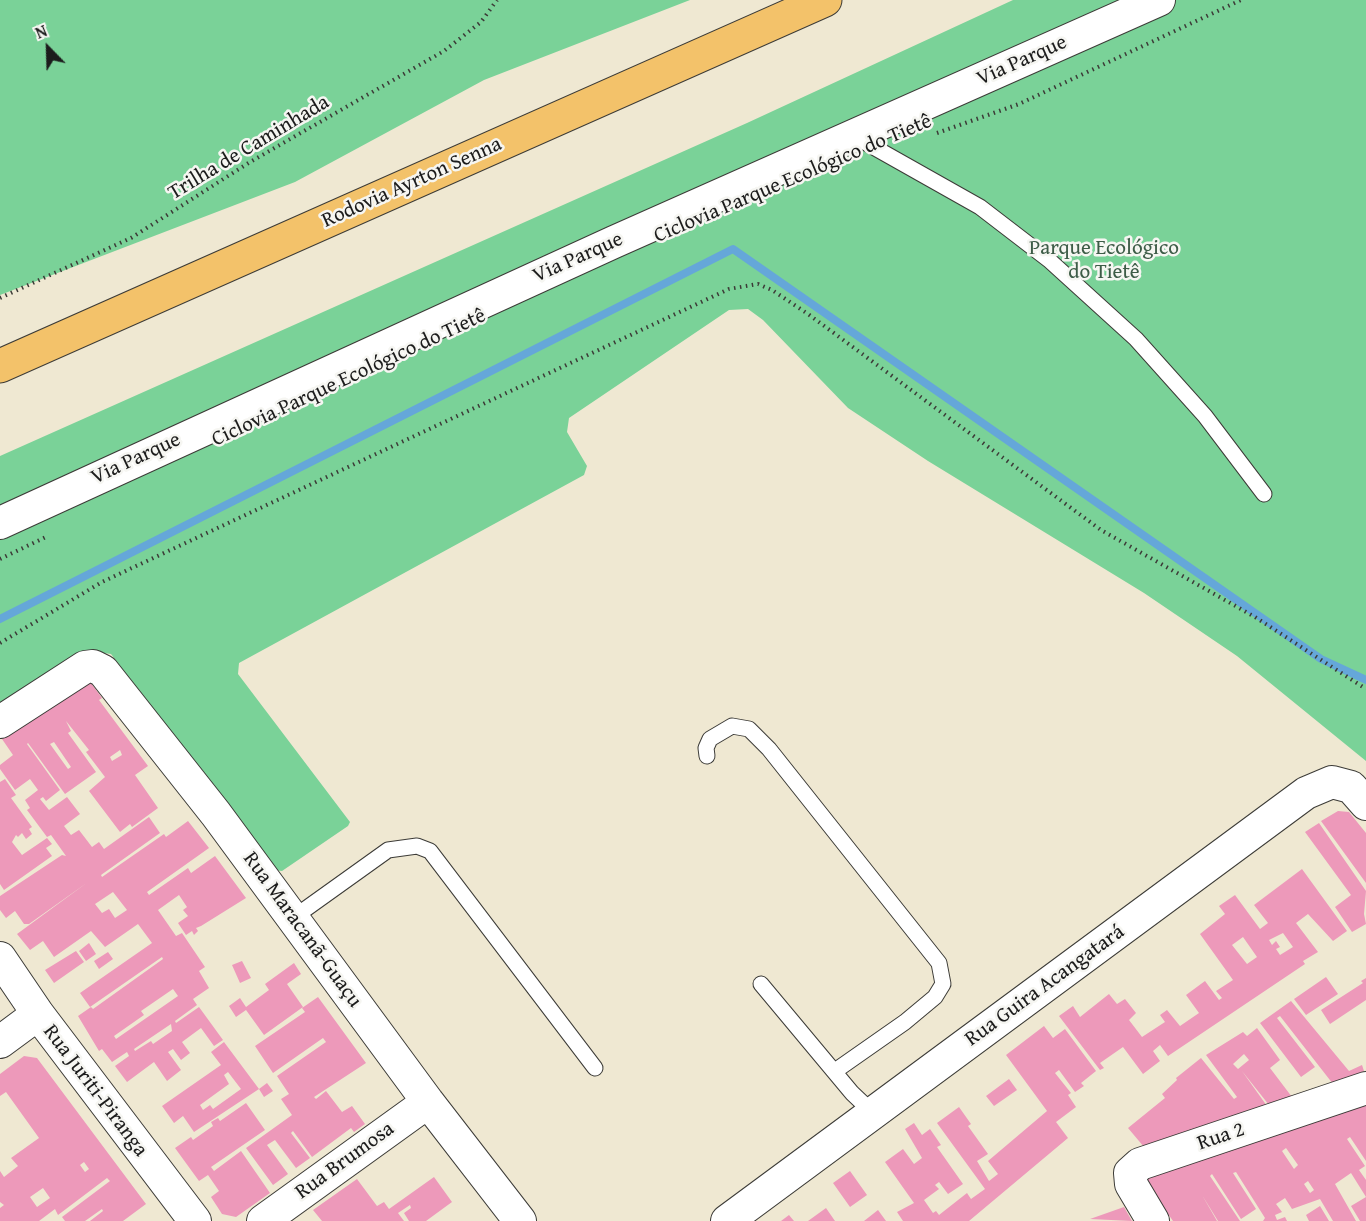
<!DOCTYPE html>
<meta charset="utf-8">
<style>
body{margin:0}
#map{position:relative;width:1366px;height:1221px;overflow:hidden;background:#efe8d2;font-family:"Gentium Book Plus",serif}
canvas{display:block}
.north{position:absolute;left:18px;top:18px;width:60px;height:60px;-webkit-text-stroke:4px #f6f6f2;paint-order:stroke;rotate:337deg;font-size:16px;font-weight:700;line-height:24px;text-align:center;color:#1c1c1c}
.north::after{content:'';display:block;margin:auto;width:21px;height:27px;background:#1c1c1c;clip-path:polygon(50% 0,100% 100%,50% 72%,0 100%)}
</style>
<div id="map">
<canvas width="1366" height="1221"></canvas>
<div class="north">N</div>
</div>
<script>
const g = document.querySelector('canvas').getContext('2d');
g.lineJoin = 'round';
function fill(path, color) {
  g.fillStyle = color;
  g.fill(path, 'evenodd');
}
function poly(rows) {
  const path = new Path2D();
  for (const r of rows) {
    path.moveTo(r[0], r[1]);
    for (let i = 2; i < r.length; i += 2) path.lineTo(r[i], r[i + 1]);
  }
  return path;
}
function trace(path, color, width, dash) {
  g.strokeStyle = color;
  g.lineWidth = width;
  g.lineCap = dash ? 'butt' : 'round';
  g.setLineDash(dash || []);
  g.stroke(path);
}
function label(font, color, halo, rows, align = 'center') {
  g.font = font + ' "Gentium Book Plus",serif';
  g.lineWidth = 5;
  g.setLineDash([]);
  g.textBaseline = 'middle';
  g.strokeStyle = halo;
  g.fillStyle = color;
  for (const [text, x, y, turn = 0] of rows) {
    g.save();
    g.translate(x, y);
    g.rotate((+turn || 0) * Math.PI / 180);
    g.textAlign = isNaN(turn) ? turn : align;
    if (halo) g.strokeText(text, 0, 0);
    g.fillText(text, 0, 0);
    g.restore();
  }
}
const green = poly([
 [0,0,690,0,484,80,295,182,0,295],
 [1013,0,1366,0,1366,761,1237,656,1144,593,928,461,848,408,763,320,748,309,729,310,569,418,567,432,587,466,584,475,239,663,238,674,350,822,348,826,282,871,273,870,111,654,89,651,0,706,0,456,747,123]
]);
const stream = poly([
 [0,619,733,249,1321,659,1366,680]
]);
const building = poly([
 [87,682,91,683,102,698,99,700,148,766,135,775,158,808,132,827,130,824,120,832,89,791,105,777,86,752,89,750,66,721,71,731,68,733,96,772,65,794,28,743,27,744,60,790,46,801,43,797,40,799,49,810,67,797,80,814,64,826,71,835,79,830,92,847,99,842,104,849,149,817,160,833,101,875,102,877,164,834,166,837,188,821,209,848,147,892,149,895,188,868,191,873,215,856,246,898,201,926,196,928,198,931,194,935,192,931,186,935,178,923,188,916,183,910,187,907,179,895,158,910,176,936,182,933,205,967,199,971,209,988,193,999,197,1005,175,1021,176,1023,199,1007,223,1040,214,1046,201,1028,182,1042,190,1053,181,1060,173,1049,168,1052,181,1070,167,1081,154,1062,127,1082,115,1066,129,1056,127,1052,112,1062,102,1049,99,1051,78,1016,91,1007,93,1009,163,959,162,957,90,1007,80,993,152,943,138,924,105,947,91,931,54,957,43,941,30,950,17,934,88,882,29,924,24,924,15,911,6,918,0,910,0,896,62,855,66,856,51,835,47,837,27,810,30,808,25,800,38,790,30,779,15,790,0,769,0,765,13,755,2,739],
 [54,742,71,767,68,769,50,744],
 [120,750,122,755,112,761,110,757],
 [113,892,127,910,115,918,109,909,102,913,95,904],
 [173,989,178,996,116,1039,114,1036,144,1015,141,1011],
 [171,1024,172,1031,153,1044,151,1041,135,1051,134,1049],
 [5,779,16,795,11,798,32,827,29,829,32,834,26,839,22,833,18,837,16,835,12,842,22,855,47,838,52,844,46,848,52,856,4,890,0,884,0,782],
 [1338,811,1349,812,1366,833,1366,883,1321,821],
 [1319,823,1366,891,1364,914,1366,924,1352,932,1335,907,1351,895,1305,832],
 [1302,869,1347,931,1333,941,1308,914,1296,923,1318,952,1303,961,1305,964,1168,1056,1160,1045,1153,1051,1160,1061,1143,1074,1123,1047,1100,1063,1104,1068,1100,1070,1059,1016,1073,1006,1080,1017,1109,994,1117,1004,1125,999,1136,1013,1129,1020,1142,1037,1165,1022,1160,1015,1167,1010,1180,1026,1199,1013,1186,995,1205,981,1219,1000,1222,998,1216,991,1233,980,1200,934,1225,914,1219,906,1235,895,1260,929,1268,923,1254,905],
 [1283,933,1293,947,1280,955,1276,949,1280,947,1276,941,1272,945,1269,940],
 [1243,937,1257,957,1247,964,1232,945],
 [89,943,96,954,86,961,79,951],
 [76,951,84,962,54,983,45,970],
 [108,952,113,959,99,969,94,961],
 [242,961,251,978,240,983,232,965],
 [294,963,301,974,287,984,303,1007,264,1035,246,1010,236,1017,229,1006,240,998,246,1007,269,990,265,984],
 [1326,977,1338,994,1306,1015,1294,999],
 [1366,978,1366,1000,1330,1024,1321,1010,1363,983,1361,981],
 [318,997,366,1063,314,1097,316,1099,326,1091,342,1112,352,1106,365,1124,354,1132,351,1128,312,1157,293,1131,291,1133,310,1158,296,1168,275,1140,267,1145,288,1174,273,1185,246,1148,292,1115,281,1099,289,1094,277,1076,326,1042,323,1038,273,1073,255,1046,305,1012,302,1008],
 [1291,1001,1349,1071,1362,1065,1364,1071,1333,1084,1280,1016,1277,1018,1315,1067,1301,1077,1260,1023],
 [1044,1026,1053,1038,1065,1029,1096,1071,1081,1083,1084,1086,1075,1092,1059,1070,1055,1073,1071,1093,1068,1095,1076,1107,1056,1122,1068,1138,969,1221,903,1221,897,1212,914,1203,885,1162,903,1149,914,1164,922,1158,905,1129,914,1123,922,1135,930,1129,941,1145,937,1147,963,1184,948,1194,939,1182,935,1185,939,1189,924,1200,933,1213,936,1211,939,1215,967,1193,971,1199,985,1189,937,1123,959,1107,971,1124,968,1126,988,1154,977,1161,989,1181,998,1174,988,1161,1047,1111,1006,1055],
 [1257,1028,1280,1060,1270,1068,1292,1097,1269,1105,1242,1071,1267,1106,1144,1147,1128,1128,1165,1098,1162,1094,1177,1080,1176,1078,1201,1058,1234,1099,1237,1097,1206,1055,1243,1032,1247,1036],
 [1244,1054,1249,1060,1238,1069,1233,1064],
 [224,1042,259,1089,194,1132,183,1116,174,1123,162,1106,221,1065,211,1052],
 [228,1072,241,1089,213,1109,210,1105,203,1110,200,1105,229,1084,224,1075],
 [24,1056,37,1058,146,1204,123,1221,90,1221,103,1211,102,1209,85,1221,65,1221,62,1217,110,1181,107,1178,58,1215,55,1209,39,1221,0,1221,0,1208,4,1205,0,1202,0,1171,4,1177,18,1166,11,1158,39,1138,6,1092,0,1096,0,1074],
 [84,1162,89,1169,85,1172,80,1165],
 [43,1188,50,1198,37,1207,30,1197],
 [1009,1079,1017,1090,994,1106,986,1096],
 [267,1083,273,1091,264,1097,259,1089],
 [1366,1100,1366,1161,1350,1137,1347,1139,1365,1166,1359,1170,1366,1180,1366,1221,1360,1221,1351,1206,1366,1197,1351,1173,1335,1184,1356,1221,1333,1221,1320,1199,1292,1209,1285,1198,1276,1204,1282,1212,1275,1215,1277,1220,1285,1217,1287,1221,1263,1221,1265,1218,1236,1172,1233,1173,1256,1209,1241,1219,1212,1174,1210,1176,1240,1221,1218,1221,1202,1195,1217,1221,1173,1221,1166,1211,1163,1213,1139,1176],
 [1286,1148,1298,1165,1294,1169,1282,1151],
 [1308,1181,1314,1190,1310,1193,1304,1184],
 [246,1103,265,1130,211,1167,214,1171,241,1151,270,1193,236,1217,222,1214,211,1197,219,1191,208,1175,199,1181,175,1148,191,1137,193,1140,213,1126,211,1122,218,1118,220,1121],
 [850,1171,867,1195,850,1207,833,1183],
 [434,1177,452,1202,426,1221,409,1221,404,1213,411,1208,410,1205,398,1213,404,1221,322,1221,313,1210,357,1179,377,1206,384,1202,389,1209],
 [1320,1206,1329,1221,1309,1221,1306,1215],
 [1124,1207,1132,1221,1090,1219],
 [826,1208,835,1221,808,1221],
 [878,1210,886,1221,864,1221],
 [789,1215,794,1221,781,1221]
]);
const path = poly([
 [937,133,1019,104,1241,0],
 [0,298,131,238,250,162,444,51,481,22,497,0],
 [0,559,48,536],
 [0,643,102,582,729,289,758,284,772,290,808,314,1101,530,1255,617,1366,689]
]);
const lane = poly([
 [854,136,980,207,1049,260,1136,339,1205,416,1264,494],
 [707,756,706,748,710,739,732,726,749,729,769,749,939,963,943,984,935,997,905,1022,835,1071],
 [293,918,388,850,417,846,430,851,595,1068],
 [761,984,852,1093,873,1113]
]);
const street = poly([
 [0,523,614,242,1159,0],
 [0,722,85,667,93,666,103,671,216,814,428,1102,520,1221],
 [0,958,38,1014,195,1221],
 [0,1042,38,1014],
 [263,1221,428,1102],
 [727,1221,1306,793,1332,782,1351,787,1366,804],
 [1153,1221,1131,1184,1130,1173,1140,1164,1366,1088]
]);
const highway = poly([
 [0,366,825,0]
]);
const streetNames = [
 ["Via Parque",1022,61,-24],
 ["Trilha de Caminhada",249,148,-31],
 ["Ciclovia Parque Ecológico do Tietê",793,179,-23],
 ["Rodovia Ayrton Senna",412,183,-24],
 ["Via Parque",578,258,-24],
 ["Ciclovia Parque Ecológico do Tietê",349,378,-25],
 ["Via Parque",136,459,-25],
 ["Rua Maracanã-Guaçu",302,930,54],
 ["Rua Guira Acangatará",1045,986,-36],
 ["Rua Juriti-Piranga",95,1091,53],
 ["Rua 2",1221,1137,-19],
 ["Rua Brumosa",345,1161,-36]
];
const parkNames = [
 ["Parque Ecológico",1104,249],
 ["do Tietê",1104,273]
];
fill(green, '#7ad298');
trace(stream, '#65a7d9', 8);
fill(building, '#ed99ba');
trace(lane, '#3c3b37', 17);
trace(street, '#3c3b37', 34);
trace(highway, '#3c3b37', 35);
trace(path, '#3c3b37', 4, [1.5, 4.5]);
trace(lane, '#fff', 15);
trace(street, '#fff', 32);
trace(highway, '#f3c26a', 33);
label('21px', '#1c1c1c', '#f6f6f2', streetNames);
label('21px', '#3d5c47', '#f6f6f2', parkNames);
</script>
